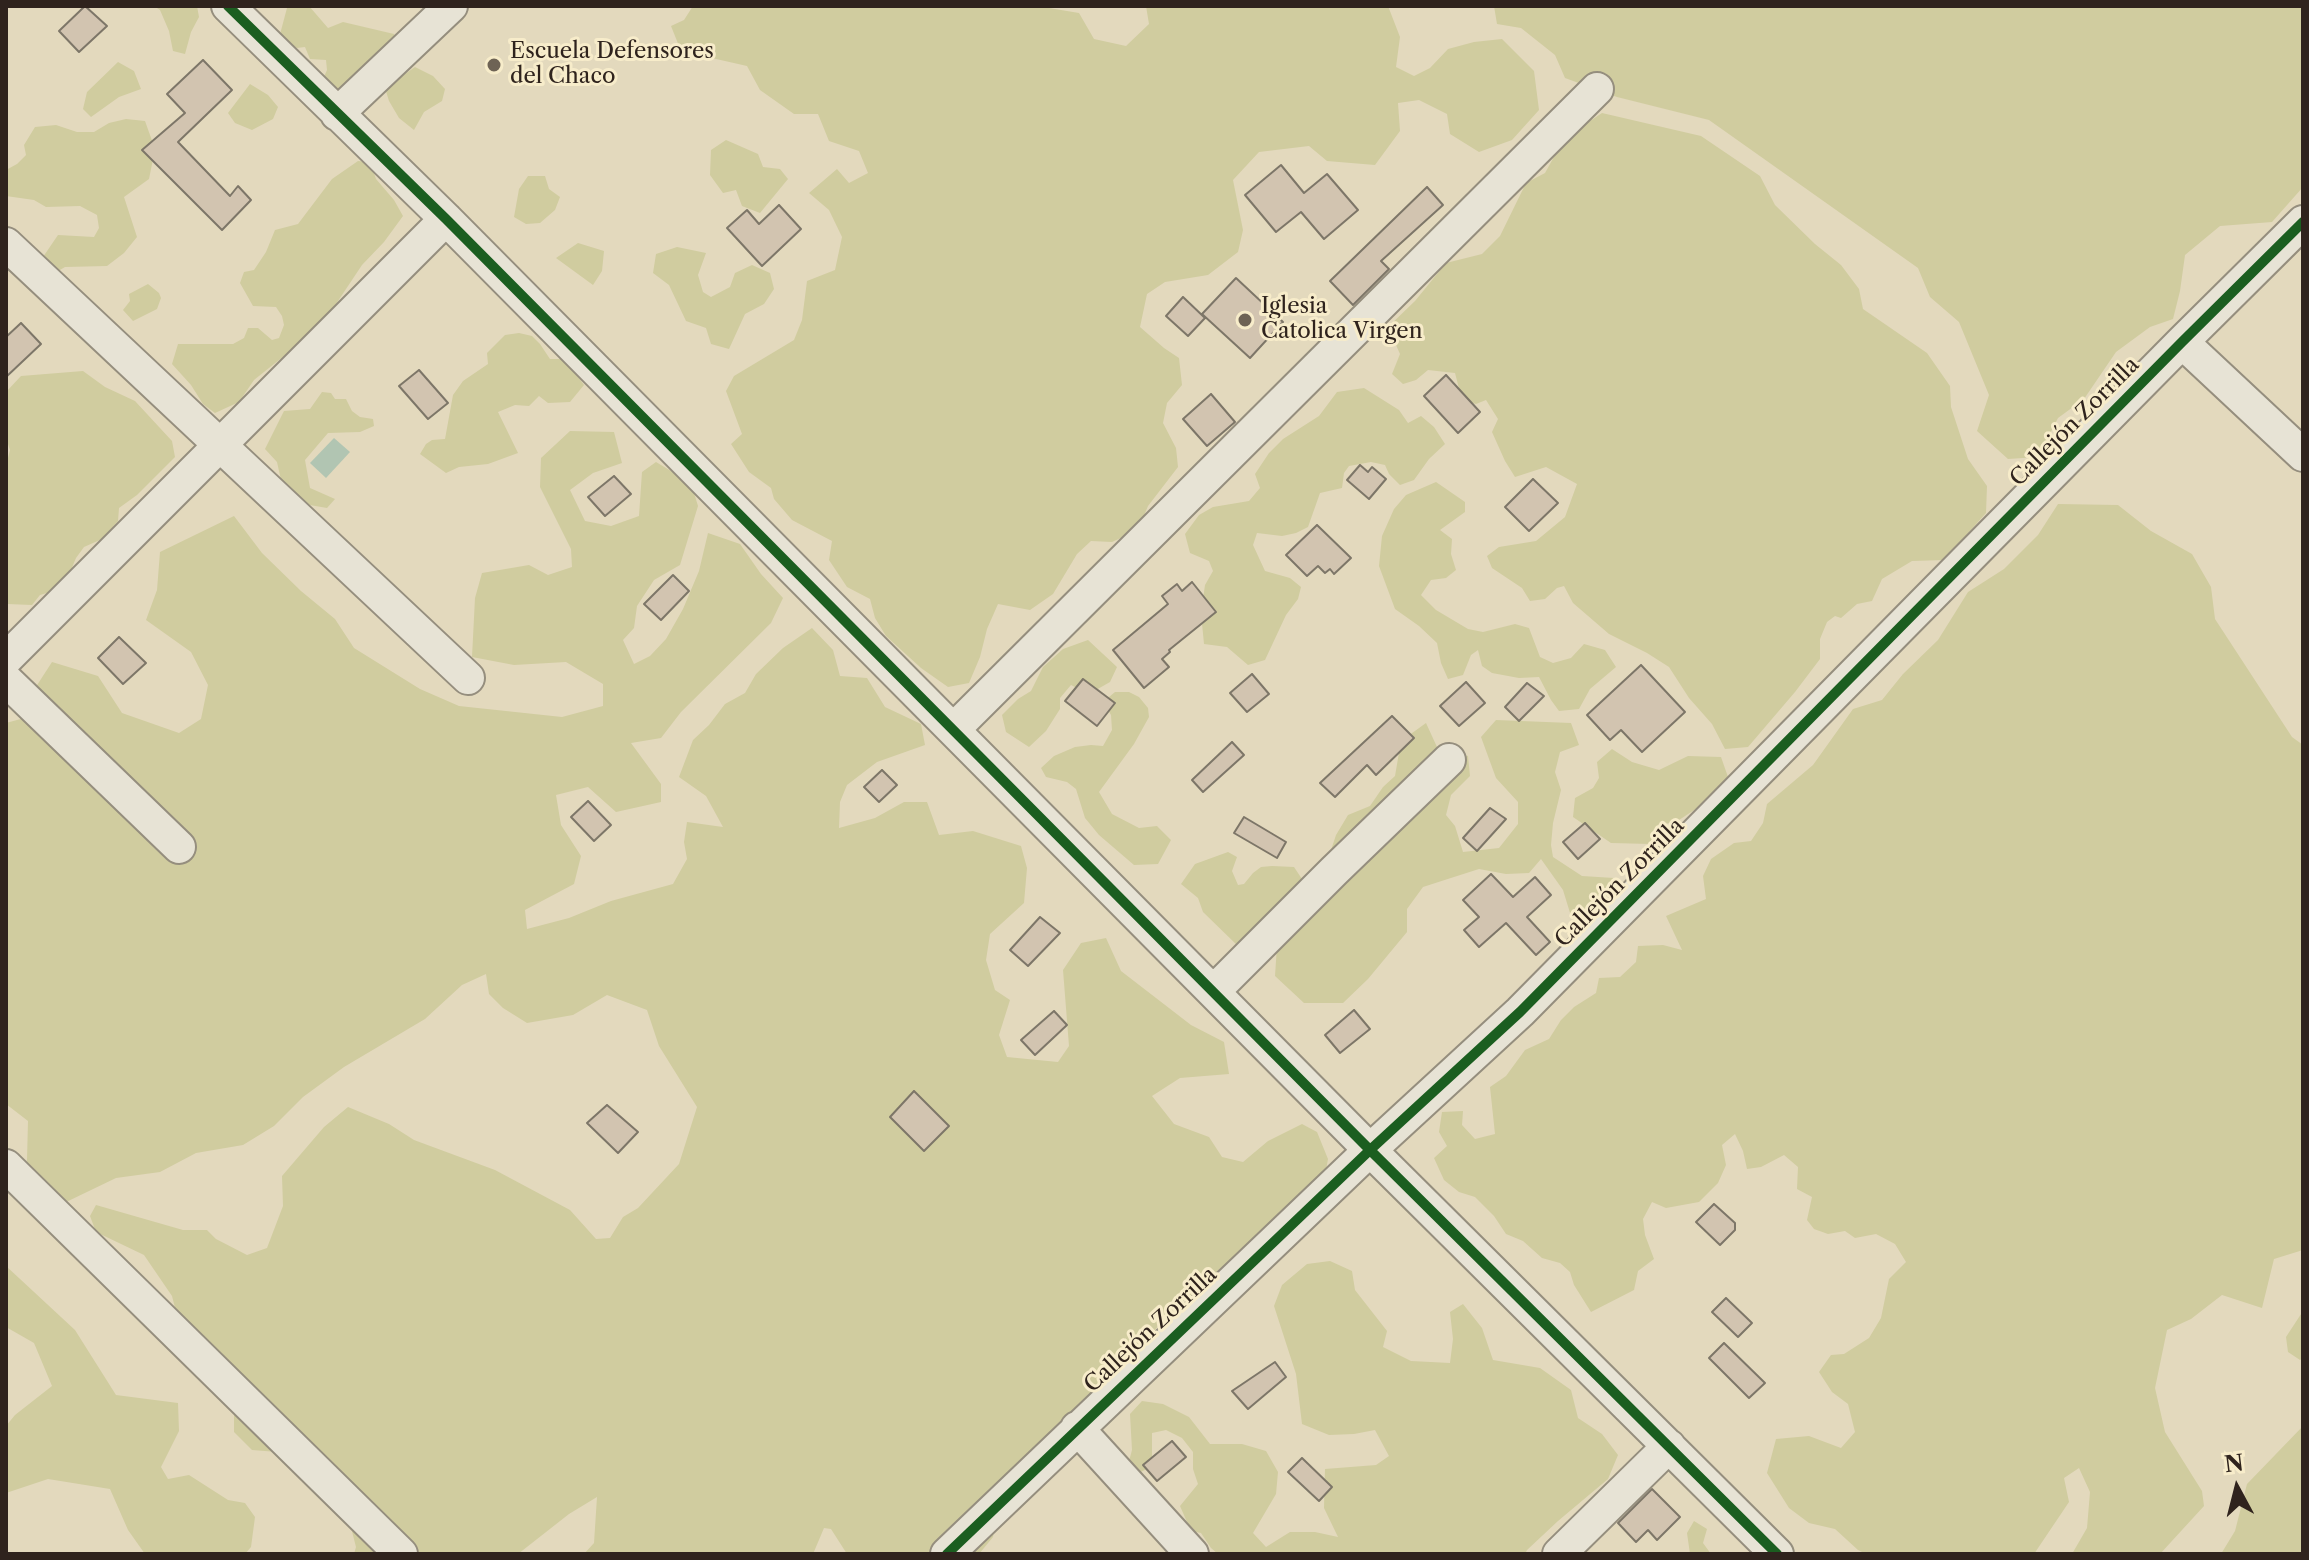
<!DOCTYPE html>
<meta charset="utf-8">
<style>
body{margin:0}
#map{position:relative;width:2309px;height:1560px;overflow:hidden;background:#e3d9bd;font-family:"Libre Caslon Text",serif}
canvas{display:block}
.frame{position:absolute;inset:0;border:8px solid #2f231d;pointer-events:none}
.north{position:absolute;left:2197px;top:1448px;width:80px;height:80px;-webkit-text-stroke:6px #f7ecca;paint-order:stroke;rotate:353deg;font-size:22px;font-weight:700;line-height:32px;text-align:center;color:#2f231d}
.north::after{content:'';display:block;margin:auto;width:28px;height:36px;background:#2f231d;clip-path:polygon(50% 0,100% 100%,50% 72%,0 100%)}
</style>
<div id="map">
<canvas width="2309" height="1560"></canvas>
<div class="frame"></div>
<div class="north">N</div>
</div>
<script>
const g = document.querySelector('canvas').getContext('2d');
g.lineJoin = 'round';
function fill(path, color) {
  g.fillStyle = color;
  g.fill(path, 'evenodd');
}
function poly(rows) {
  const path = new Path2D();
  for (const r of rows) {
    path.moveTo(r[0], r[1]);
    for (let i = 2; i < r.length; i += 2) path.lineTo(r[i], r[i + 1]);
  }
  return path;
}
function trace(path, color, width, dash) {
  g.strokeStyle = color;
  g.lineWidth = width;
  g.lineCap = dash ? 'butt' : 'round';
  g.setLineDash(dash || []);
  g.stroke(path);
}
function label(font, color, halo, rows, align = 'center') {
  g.font = font + ' "Libre Caslon Text",serif';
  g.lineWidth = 6;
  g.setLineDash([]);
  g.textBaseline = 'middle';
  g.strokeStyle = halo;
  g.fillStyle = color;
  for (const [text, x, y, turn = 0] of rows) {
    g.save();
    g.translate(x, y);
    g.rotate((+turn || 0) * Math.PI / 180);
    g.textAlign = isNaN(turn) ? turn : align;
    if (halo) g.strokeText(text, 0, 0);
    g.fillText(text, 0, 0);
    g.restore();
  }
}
const green = poly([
 [154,6,197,6,199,17,191,32,185,54,173,51,169,31,160,10],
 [299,6,309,6,328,28,343,22,394,34,398,46,368,102,320,86,327,70,326,60,310,59,305,47,297,48,279,38,287,8],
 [693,6,1037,6,1079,13,1094,39,1126,46,1149,24,1146,6,1388,6,1400,37,1396,67,1414,76,1430,68,1448,49,1474,42,1502,39,1534,71,1539,110,1512,140,1479,152,1450,134,1447,114,1419,100,1398,103,1400,131,1375,165,1327,161,1309,146,1259,152,1233,180,1243,230,1238,252,1208,275,1165,282,1147,294,1140,327,1164,348,1179,358,1182,385,1167,403,1163,423,1176,448,1178,467,1148,506,1138,530,1112,542,1091,541,1077,554,1053,594,1030,610,998,604,987,629,980,657,969,683,948,687,921,668,886,636,875,618,870,599,847,587,829,560,832,541,792,520,774,499,771,488,749,472,731,444,742,434,726,391,734,376,794,340,802,320,807,281,835,270,842,237,829,210,809,193,837,169,849,183,868,173,859,151,829,141,818,114,794,114,760,90,747,66,681,51,671,26,684,20],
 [1494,6,2303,6,2303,187,2272,222,2220,226,2185,255,2180,291,2173,319,2150,327,2116,352,2084,399,2058,418,2038,457,2008,459,1977,431,1989,395,1959,322,1930,297,1918,268,1709,120,1617,97,1565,78,1555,55,1521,28,1497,24],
 [118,62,134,71,141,89,119,97,91,117,83,109,87,92],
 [415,67,433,76,445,89,442,101,424,112,414,130,399,118,389,101,385,88],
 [250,84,268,95,278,107,273,119,252,130,235,123,228,113],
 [1602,113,1701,136,1760,176,1775,205,1815,244,1841,265,1859,289,1863,309,1927,353,1950,386,1951,407,1968,459,1987,486,1986,513,1944,560,1912,561,1882,579,1872,601,1857,604,1841,618,1835,616,1827,622,1820,639,1820,659,1795,692,1748,747,1725,749,1712,724,1689,698,1669,667,1647,653,1609,634,1573,603,1564,586,1557,588,1545,599,1530,601,1522,588,1492,568,1487,556,1499,547,1536,541,1565,517,1577,484,1546,467,1515,477,1505,461,1492,432,1498,419,1486,400,1476,404,1462,400,1455,373,1428,370,1416,380,1403,384,1392,374,1400,354,1388,327,1415,301,1446,263,1482,254,1500,236,1526,183,1545,173,1560,146,1581,127],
 [126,119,145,121,155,149,149,179,124,197,137,237,124,253,107,266,65,267,53,274,43,257,58,235,94,237,99,228,97,215,80,206,46,207,34,200,6,196,6,170,17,164,26,155,24,145,35,127,56,125,77,132,94,132,109,123],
 [726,140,758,154,763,167,780,169,788,179,760,213,742,206,736,190,723,193,710,175,711,150],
 [358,161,370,162,376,179,394,200,403,216,384,242,362,265,336,304,304,340,254,380,239,402,215,413,203,404,191,385,172,364,178,344,233,344,244,338,248,328,258,328,272,340,279,338,284,325,282,316,276,307,253,306,240,283,244,272,254,270,266,252,275,230,298,224,332,179],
 [528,176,545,176,549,189,560,197,555,210,540,223,526,224,514,217,519,189],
 [578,243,604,251,602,271,593,285,556,258],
 [677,247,706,253,698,275,703,292,711,297,730,287,735,273,752,265,770,273,774,289,764,304,745,314,729,349,711,344,706,328,686,321,669,285,653,273,656,254],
 [148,284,159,293,161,298,157,309,133,321,123,310,130,301,129,294],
 [519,333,532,336,540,344,550,359,565,359,584,385,570,402,548,403,539,396,529,406,515,405,498,412,518,453,488,464,459,467,446,473,420,454,426,444,432,440,445,439,453,395,463,381,488,364,487,353,505,335],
 [83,371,105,387,135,401,172,441,175,457,137,495,119,508,118,521,102,539,84,547,76,558,68,577,57,590,40,595,32,605,7,604,6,466,10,450,6,438,6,392,21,376],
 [1364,388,1399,410,1408,423,1421,416,1434,427,1445,444,1429,459,1414,480,1400,485,1389,474,1385,465,1371,462,1349,466,1344,473,1342,488,1320,493,1308,527,1296,533,1282,536,1257,533,1253,545,1265,571,1290,578,1301,587,1298,599,1286,615,1265,660,1248,665,1227,647,1204,644,1201,613,1205,585,1213,571,1209,561,1190,553,1185,534,1199,515,1213,507,1249,501,1260,488,1255,474,1269,453,1283,439,1319,416,1337,392],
 [322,392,331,393,335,399,346,399,352,411,360,417,373,419,374,426,360,432,328,433,305,460,310,488,335,499,327,508,304,504,288,496,281,480,277,462,265,449,284,411,310,409],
 [570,431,614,432,622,463,593,473,570,490,585,521,611,526,639,516,642,472,656,462,691,483,698,506,680,565,654,580,637,606,634,628,623,640,634,664,650,656,666,639,683,609,699,571,708,533,740,544,761,574,783,598,771,623,681,712,661,738,631,743,661,784,661,802,616,812,588,787,556,795,561,825,581,856,574,884,525,910,527,929,569,918,611,901,673,884,687,859,684,842,687,822,723,827,706,796,679,777,693,740,709,725,725,704,745,693,756,674,783,648,812,628,833,650,840,676,867,678,885,707,921,724,925,745,877,762,847,785,840,802,839,828,875,818,904,802,927,802,939,835,973,831,1021,846,1027,868,1024,903,990,934,986,960,995,990,1010,1000,999,1035,1007,1057,1058,1062,1069,1046,1063,970,1081,943,1106,938,1121,971,1191,1025,1224,1042,1229,1074,1180,1078,1152,1096,1174,1124,1209,1137,1222,1157,1243,1162,1268,1141,1302,1124,1317,1132,1328,1159,1324,1181,1268,1235,1232,1258,1212,1283,1179,1303,1108,1382,1000,1491,993,1537,979,1554,847,1554,831,1529,824,1528,813,1554,584,1554,594,1543,597,1497,569,1514,518,1554,354,1554,356,1547,341,1488,303,1454,252,1450,234,1432,234,1389,187,1355,172,1296,144,1255,96,1232,90,1216,96,1205,183,1230,207,1230,216,1239,247,1255,267,1248,283,1206,282,1176,324,1127,348,1107,389,1124,414,1140,495,1170,570,1210,596,1239,610,1238,623,1217,638,1208,679,1164,697,1107,659,1046,647,1010,607,995,573,1015,527,1023,503,1008,489,994,486,974,462,985,425,1019,344,1067,303,1097,274,1126,243,1145,196,1153,160,1172,116,1178,62,1204,19,1190,27,1160,28,1121,6,1104,6,723,28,717,30,696,52,662,98,676,122,713,179,733,201,719,208,685,191,652,146,620,157,590,160,552,234,516,262,553,301,591,335,619,354,648,420,689,459,706,562,717,603,706,603,684,566,662,514,665,472,657,475,598,482,573,529,565,548,575,572,567,571,549,540,487,541,458],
 [1436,482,1465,502,1465,512,1440,530,1452,539,1451,554,1456,570,1446,578,1431,580,1421,595,1436,610,1468,629,1483,632,1515,624,1529,628,1540,657,1553,663,1571,658,1584,644,1605,650,1616,667,1590,689,1579,709,1559,711,1551,700,1539,677,1519,678,1492,673,1482,666,1478,650,1471,655,1463,675,1448,679,1441,663,1437,643,1419,626,1395,609,1379,566,1382,536,1394,509,1406,495],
 [2058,504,2118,505,2151,531,2192,554,2211,587,2215,619,2292,737,2303,745,2303,1250,2274,1259,2262,1308,2222,1295,2191,1319,2167,1330,2155,1388,2165,1432,2202,1491,2204,1506,2160,1554,2072,1554,2087,1528,2090,1492,2079,1468,2064,1478,2069,1502,2034,1554,1866,1554,1858,1550,1835,1529,1809,1523,1789,1508,1767,1473,1776,1439,1809,1436,1841,1448,1855,1432,1848,1404,1832,1392,1819,1372,1831,1355,1844,1354,1869,1338,1881,1318,1889,1279,1906,1262,1895,1244,1876,1234,1855,1238,1845,1231,1828,1234,1814,1229,1807,1220,1812,1197,1797,1189,1798,1167,1784,1155,1761,1167,1747,1169,1743,1151,1735,1134,1722,1145,1726,1165,1718,1183,1699,1202,1666,1208,1652,1202,1643,1219,1645,1235,1654,1259,1638,1271,1634,1290,1591,1312,1574,1285,1570,1272,1560,1263,1542,1258,1523,1241,1506,1234,1494,1216,1475,1197,1459,1192,1444,1180,1434,1158,1447,1146,1439,1132,1442,1112,1463,1111,1462,1125,1475,1139,1495,1134,1490,1087,1506,1076,1525,1050,1549,1039,1561,1020,1574,1007,1596,993,1599,978,1620,977,1636,962,1638,946,1663,945,1682,950,1666,916,1706,899,1703,876,1711,859,1734,843,1751,841,1763,823,1767,804,1813,765,1853,709,1882,700,1903,674,1938,640,1968,592,2004,569,2038,535],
 [1088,640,1117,667,1110,682,1089,694,1071,685,1060,698,1060,709,1046,731,1029,747,1006,732,1002,715,1018,699,1031,691,1043,667,1063,649],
 [1115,692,1129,692,1139,697,1148,708,1149,717,1134,744,1099,792,1112,814,1139,828,1157,826,1171,840,1158,864,1134,865,1099,835,1085,818,1076,789,1067,782,1046,777,1041,768,1054,756,1075,747,1091,745,1103,746,1112,730,1111,715,1103,702],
 [1496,720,1571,723,1579,745,1560,752,1555,772,1561,790,1553,823,1551,845,1553,857,1582,876,1614,878,1604,905,1591,913,1571,916,1563,890,1541,859,1529,873,1506,874,1479,869,1454,877,1423,887,1407,909,1407,932,1368,979,1343,1003,1304,1003,1275,976,1277,946,1327,862,1336,835,1348,815,1370,806,1383,787,1395,776,1401,741,1426,723,1437,747,1424,775,1447,751,1468,756,1470,776,1451,795,1446,815,1455,826,1463,852,1499,848,1518,824,1518,802,1496,778,1481,737],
 [1612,749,1632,762,1659,770,1688,756,1721,757,1728,777,1714,797,1679,820,1659,826,1651,844,1611,843,1573,817,1575,798,1593,788,1599,778,1597,762],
 [1228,852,1237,857,1232,871,1238,885,1244,884,1253,873,1261,867,1272,866,1294,867,1302,879,1291,895,1240,948,1203,912,1198,898,1181,884,1195,864],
 [1330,1261,1352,1271,1355,1290,1387,1331,1383,1347,1411,1361,1450,1363,1453,1339,1450,1312,1463,1304,1482,1328,1493,1360,1540,1368,1571,1390,1578,1418,1602,1434,1618,1455,1608,1479,1558,1521,1527,1550,1525,1554,1218,1554,1211,1548,1201,1533,1191,1531,1180,1506,1198,1484,1193,1469,1193,1452,1182,1438,1166,1430,1152,1433,1152,1466,1139,1473,1128,1465,1132,1450,1130,1414,1142,1401,1163,1404,1189,1417,1210,1444,1242,1444,1266,1451,1278,1472,1276,1494,1253,1533,1266,1547,1290,1532,1315,1532,1338,1537,1324,1508,1325,1469,1376,1465,1389,1456,1375,1430,1354,1434,1329,1435,1302,1424,1296,1374,1274,1306,1282,1285,1307,1264],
 [6,1266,75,1330,116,1395,178,1403,179,1431,161,1467,168,1479,189,1475,228,1500,245,1503,255,1517,251,1547,245,1554,145,1554,128,1530,110,1489,48,1479,6,1493,6,1426,15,1415,52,1386,34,1343,6,1327],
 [2303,1311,2303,1358,2300,1360,2288,1352,2286,1337],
 [2303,1426,2303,1554,2221,1554,2235,1531,2247,1484],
 [1694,1521,1707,1529,1703,1543,1711,1554,1690,1554,1687,1533]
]);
const water = poly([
 [334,438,350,452,326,478,310,463]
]);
const building = poly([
 [85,6,107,26,79,52,59,31,85,6],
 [203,60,232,90,178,142,230,196,238,186,251,200,222,230,142,150,185,113,167,94,203,60],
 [1281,165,1304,193,1327,174,1358,210,1324,239,1301,212,1276,232,1245,195,1281,165],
 [1427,187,1443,205,1381,261,1389,269,1353,305,1330,281,1427,187],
 [779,205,801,229,762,266,727,228,747,210,759,224,779,205],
 [1236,278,1283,322,1250,358,1202,314,1236,278],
 [1183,297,1205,318,1188,336,1166,316,1183,297],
 [21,323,41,344,6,377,6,337,21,323],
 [419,370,448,403,428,419,399,386,419,370],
 [1446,375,1480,412,1458,433,1424,396,1446,375],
 [1211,394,1235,422,1207,446,1183,419,1211,394],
 [1360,465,1368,472,1372,467,1386,479,1369,499,1347,480,1360,465],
 [614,476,631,494,605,516,588,497,614,476],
 [1533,479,1558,503,1529,531,1505,507,1533,479],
 [1317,525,1351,558,1334,574,1330,569,1325,573,1318,566,1307,576,1286,555,1317,525],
 [673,575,689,591,661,620,644,604,673,575],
 [1192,582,1216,612,1169,650,1170,652,1162,659,1169,667,1144,688,1113,650,1168,604,1162,596,1177,584,1182,591,1192,582],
 [119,637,146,663,123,684,98,658,119,637],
 [1641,665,1685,712,1642,752,1621,730,1610,740,1587,715,1641,665],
 [1252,674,1269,694,1247,712,1230,693,1252,674],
 [1083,679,1115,703,1097,726,1065,701,1083,679],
 [1466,682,1485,703,1459,726,1440,706,1466,682],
 [1527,683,1544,696,1519,721,1505,707,1527,683],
 [1392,716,1414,738,1376,775,1367,765,1335,797,1320,783,1392,716],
 [1232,742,1244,755,1203,792,1192,780,1232,742],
 [882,770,897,785,879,802,864,787,882,770],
 [588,801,611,825,594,841,571,817,588,801],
 [1490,808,1506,819,1477,851,1463,838,1490,808],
 [1244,817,1286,842,1277,858,1234,833,1244,817],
 [1585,823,1600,839,1578,859,1563,842,1585,823],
 [1491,874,1513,897,1535,877,1551,895,1527,917,1550,942,1536,955,1506,923,1479,947,1464,930,1479,917,1463,900,1491,874],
 [1040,917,1060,933,1028,966,1010,950,1040,917],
 [1354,1010,1370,1029,1340,1053,1325,1035,1354,1010],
 [1054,1011,1067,1025,1035,1055,1021,1040,1054,1011],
 [914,1091,949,1126,924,1151,890,1117,914,1091],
 [607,1105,638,1132,618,1153,587,1123,607,1105],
 [1714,1204,1735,1223,1735,1230,1720,1245,1696,1222,1714,1204],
 [1726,1298,1752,1323,1738,1337,1712,1312,1726,1298],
 [1724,1343,1765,1383,1749,1398,1709,1358,1724,1343],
 [1275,1362,1286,1377,1248,1409,1232,1391,1275,1362],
 [1172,1441,1186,1457,1157,1481,1143,1465,1172,1441],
 [1302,1458,1332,1487,1319,1501,1288,1472,1302,1458],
 [1652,1489,1680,1517,1657,1540,1648,1530,1636,1542,1618,1523,1652,1489]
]);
const minor = poly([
 [228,6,446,219,1370,1150,1777,1554],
 [337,114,451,6],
 [6,244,468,678],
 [2182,342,2303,455],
 [6,659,446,219],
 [6,680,179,847],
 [954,729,1597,89],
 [1214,991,1334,871,1449,760],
 [6,1166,401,1554],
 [1077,1428,1192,1554],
 [947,1554,1370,1150,1520,1012,2182,342,2303,222],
 [1559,1554,1669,1446]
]);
const cycleway = poly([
 [228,6,446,219,1370,1150,1777,1554],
 [947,1554,1370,1150,1520,1012,2182,342,2303,222]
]);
const markers = [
 [494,65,8,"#6e6355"],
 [1245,320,8,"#6e6355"]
];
const poiNames = [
 ["Escuela Defensores",510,52],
 ["del Chaco",510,77],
 ["Iglesia",1261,307],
 ["Catolica Virgen",1261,332]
];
const streetNames = [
 ["Callejón Zorrilla",2075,422,-45],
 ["Callejón Zorrilla",1620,883,-45],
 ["Callejón Zorrilla",1151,1330,-43]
];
fill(green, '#d0cc9f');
fill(water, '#b1c5b2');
fill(building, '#d2c4b0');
trace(building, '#7d7668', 2);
trace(minor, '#958e7e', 36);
trace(minor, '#e7e3d5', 32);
trace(cycleway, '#1b5e20', 10);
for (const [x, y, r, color] of markers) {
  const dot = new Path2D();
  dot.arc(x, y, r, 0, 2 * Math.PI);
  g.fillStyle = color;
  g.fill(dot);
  trace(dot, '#f7ecca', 3);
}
label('22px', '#2f231d', '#f7ecca', poiNames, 'left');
label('22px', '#2f231d', '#f7ecca', streetNames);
</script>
